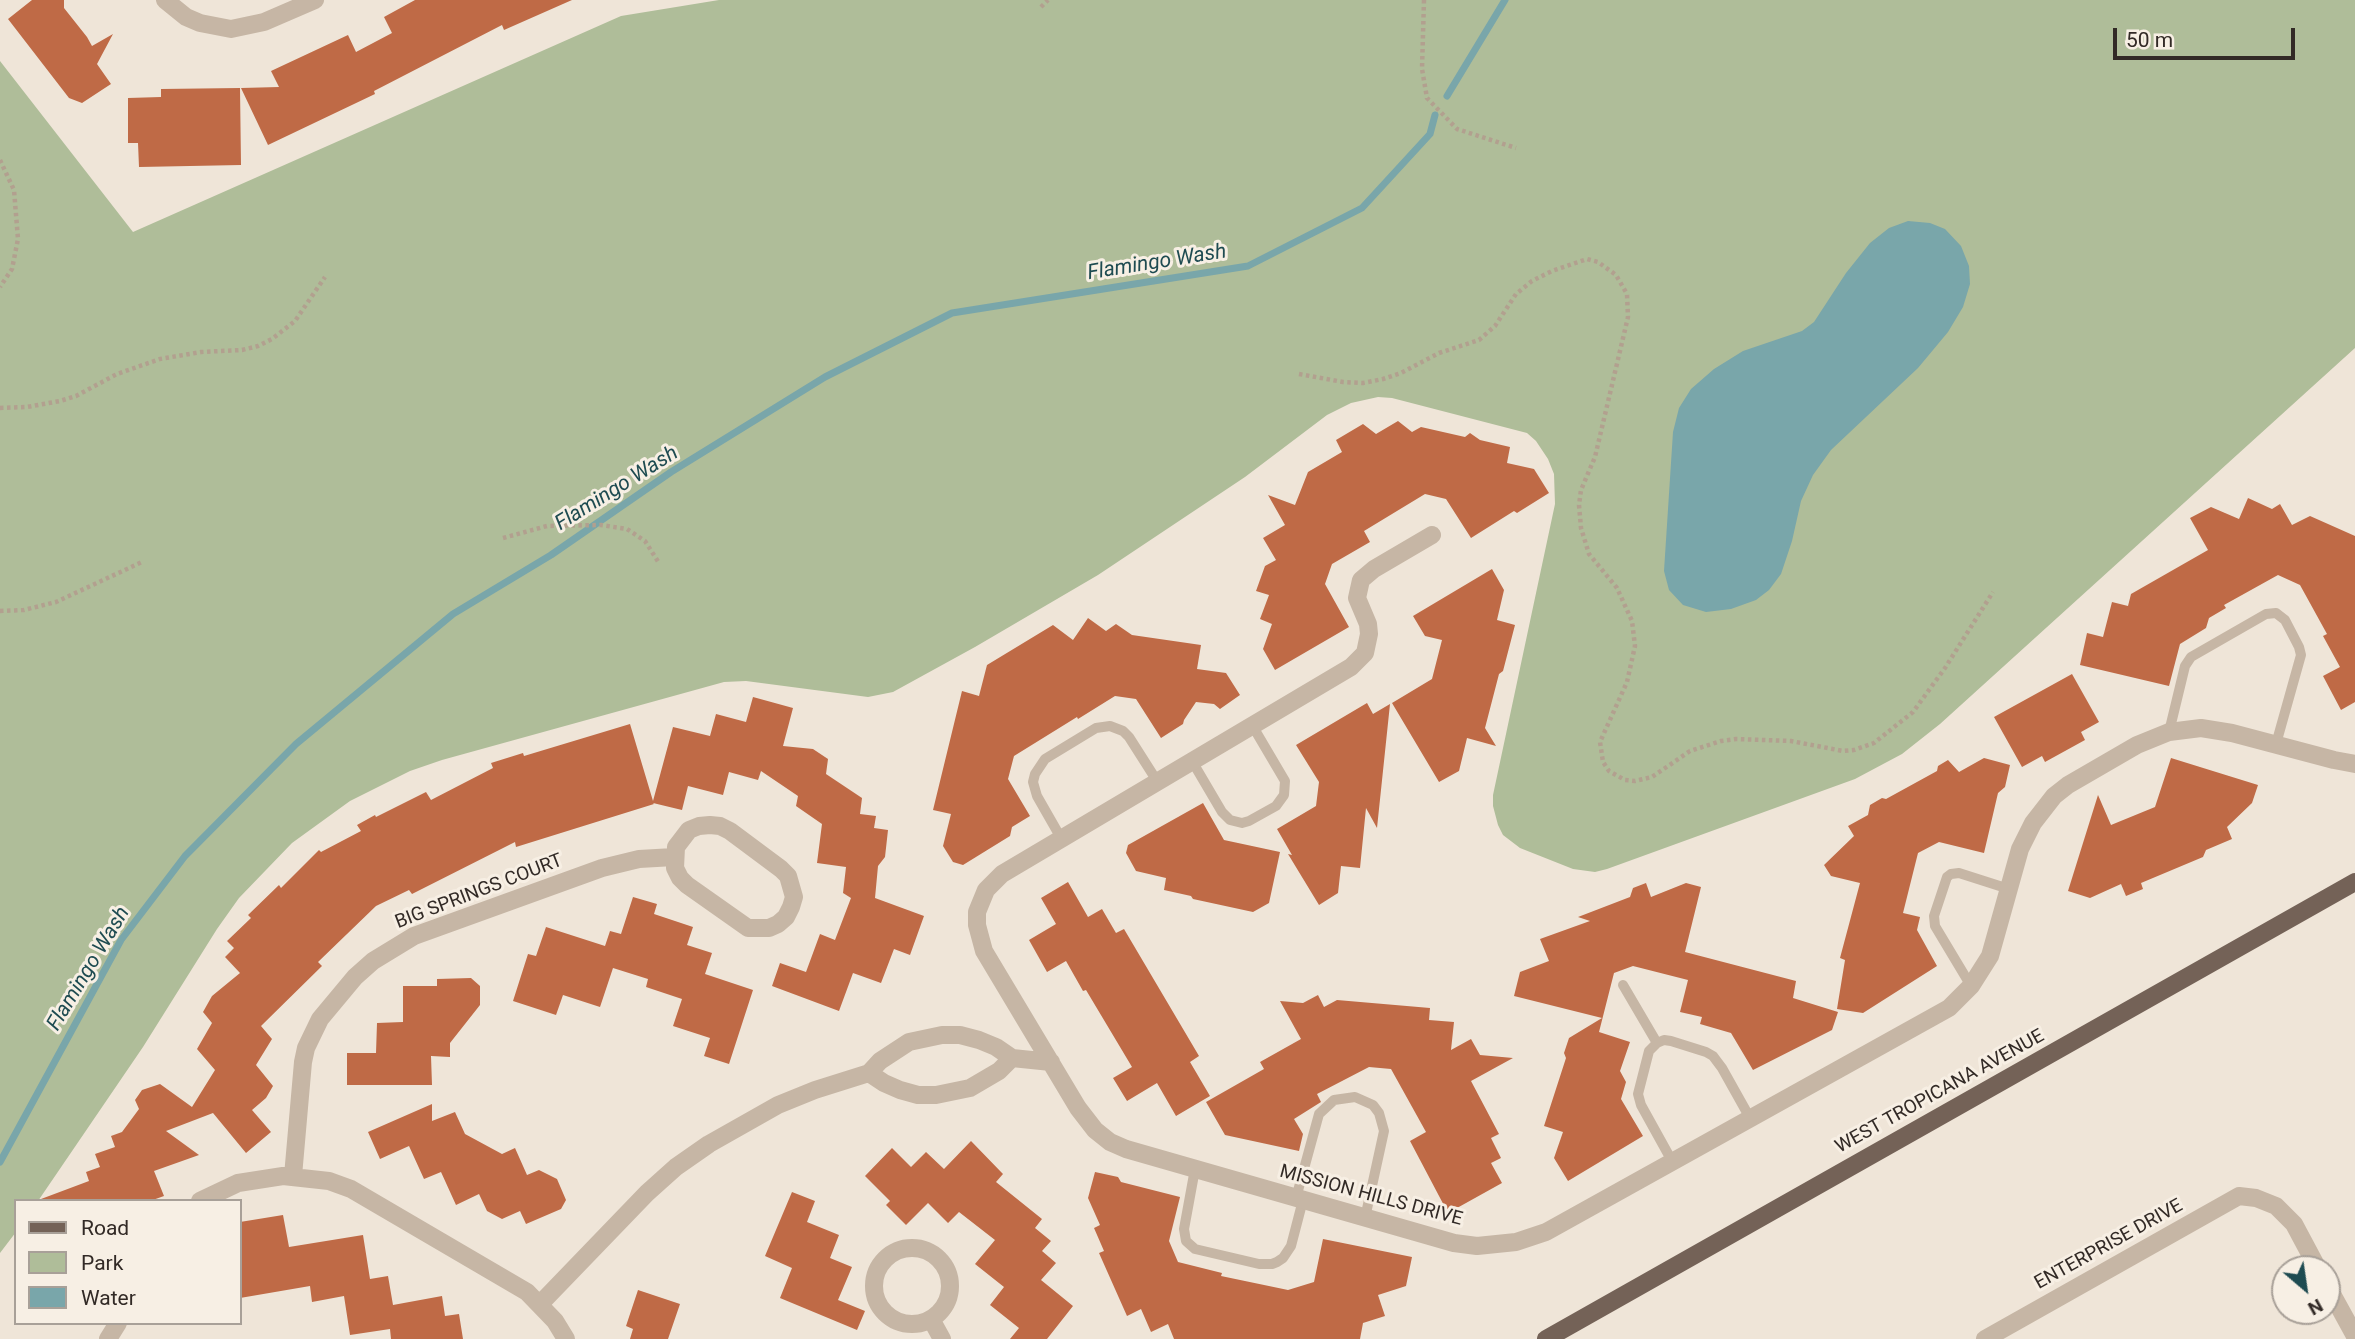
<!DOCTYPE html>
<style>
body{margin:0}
#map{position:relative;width:2355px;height:1339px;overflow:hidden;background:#efe5d8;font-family:Roboto,sans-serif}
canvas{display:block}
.legend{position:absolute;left:14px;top:1199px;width:228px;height:126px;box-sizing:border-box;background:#f7efe4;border:2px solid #a8a098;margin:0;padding:9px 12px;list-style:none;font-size:21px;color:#322a26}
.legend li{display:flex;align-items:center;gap:14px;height:35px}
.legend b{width:35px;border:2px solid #a8a098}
.north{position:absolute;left:2271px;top:1255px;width:70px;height:70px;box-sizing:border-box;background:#f7efe4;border:2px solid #a8a098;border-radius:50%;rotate:151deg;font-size:19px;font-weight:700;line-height:28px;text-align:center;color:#322a26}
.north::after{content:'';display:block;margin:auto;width:24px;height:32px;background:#1e4b51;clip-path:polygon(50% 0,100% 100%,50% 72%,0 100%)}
.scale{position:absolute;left:2113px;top:28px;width:182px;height:32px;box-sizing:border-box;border:4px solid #322a26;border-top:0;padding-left:9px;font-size:21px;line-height:24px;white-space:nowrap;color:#322a26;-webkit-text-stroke:5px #f7efe4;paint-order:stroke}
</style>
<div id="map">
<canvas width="2355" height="1339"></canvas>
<ul class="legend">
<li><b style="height:9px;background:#746257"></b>Road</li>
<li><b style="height:19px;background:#afbd99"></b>Park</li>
<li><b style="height:19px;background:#79a6aa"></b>Water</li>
</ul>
<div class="north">N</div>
<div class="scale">50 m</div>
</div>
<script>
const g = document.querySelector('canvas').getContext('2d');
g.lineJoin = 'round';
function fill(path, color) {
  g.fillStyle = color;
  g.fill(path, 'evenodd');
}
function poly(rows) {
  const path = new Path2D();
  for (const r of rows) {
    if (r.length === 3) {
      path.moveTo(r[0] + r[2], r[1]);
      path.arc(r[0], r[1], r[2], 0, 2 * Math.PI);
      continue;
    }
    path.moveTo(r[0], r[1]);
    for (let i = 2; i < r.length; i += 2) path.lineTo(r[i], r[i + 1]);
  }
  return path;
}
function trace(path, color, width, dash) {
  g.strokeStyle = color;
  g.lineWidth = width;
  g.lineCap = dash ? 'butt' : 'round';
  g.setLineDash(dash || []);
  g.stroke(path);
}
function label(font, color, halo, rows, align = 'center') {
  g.font = font + ' Roboto,sans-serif';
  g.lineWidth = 6;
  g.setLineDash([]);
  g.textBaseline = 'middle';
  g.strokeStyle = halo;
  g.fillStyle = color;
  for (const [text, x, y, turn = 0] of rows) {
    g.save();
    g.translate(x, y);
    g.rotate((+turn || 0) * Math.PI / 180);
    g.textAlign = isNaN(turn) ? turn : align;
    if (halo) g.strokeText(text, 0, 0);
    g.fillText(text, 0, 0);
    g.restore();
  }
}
const green = poly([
 [719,0,2355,0,2355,348,1940,724,1902,754,1855,779,1607,869,1595,872,1573,869,1520,848,1503,835,1498,825,1493,806,1493,795,1555,504,1554,474,1548,459,1536,441,1527,433,1392,398,1378,397,1351,403,1327,415,1245,477,1098,575,975,647,893,692,868,697,746,681,724,682,442,760,410,771,350,801,292,843,239,898,217,929,143,1047,38,1201,16,1201,16,1232,0,1253,0,61,133,232,621,16]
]);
const water = poly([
 [1908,221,1930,223,1945,229,1961,246,1969,266,1970,284,1963,307,1948,332,1918,368,1831,450,1813,475,1801,501,1792,541,1781,574,1769,590,1756,600,1731,609,1706,612,1683,605,1669,590,1664,571,1673,432,1679,408,1691,389,1714,369,1743,351,1802,331,1814,322,1846,273,1870,243,1889,228]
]);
const stream = poly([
 [1447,96,1505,0],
 [0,1162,121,940,185,856,296,744,453,614,551,555,671,472,825,377,952,313,1248,266,1362,208,1430,134,1435,115]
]);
const building = poly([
 [32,0,64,0,64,8,87,37,92,46,113,34,97,64,111,84,82,103,69,98,8,19],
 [415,0,572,0,504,30,502,25,374,91,375,94,268,145,241,88,279,87,271,71,348,35,356,52,392,33,384,17],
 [240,88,241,165,139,167,138,143,128,143,128,98,161,97,161,89],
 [1398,421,1412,432,1421,427,1465,437,1470,433,1480,440,1510,447,1507,463,1534,469,1549,493,1517,513,1514,511,1471,538,1446,499,1425,494,1364,531,1370,542,1332,564,1325,584,1349,627,1275,670,1263,649,1272,624,1260,619,1269,595,1256,591,1265,566,1276,560,1263,538,1285,525,1268,495,1295,505,1308,472,1342,452,1336,440,1363,424,1376,434],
 [2248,498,2272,509,2280,504,2292,525,2310,516,2355,536,2355,702,2341,710,2323,676,2340,667,2323,636,2327,634,2300,585,2278,575,2224,605,2226,608,2209,618,2206,628,2180,644,2169,686,2080,665,2087,633,2103,637,2112,602,2128,606,2131,594,2208,550,2190,518,2211,507,2239,519],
 [1492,569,1504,590,1497,620,1515,625,1503,671,1499,674,1485,728,1496,746,1467,738,1459,771,1439,782,1392,703,1432,679,1442,640,1425,636,1413,616],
 [1088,618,1106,631,1116,624,1132,635,1201,645,1197,669,1226,673,1240,695,1220,709,1214,704,1196,702,1184,720,1183,724,1161,738,1136,699,1115,696,1078,719,1077,717,1014,756,1008,779,1030,816,1012,827,1010,836,963,865,953,862,943,846,951,814,933,810,962,691,979,696,987,665,1053,625,1073,640],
 [2072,674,2099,722,2081,732,2085,740,2045,762,2042,756,2022,767,1994,717],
 [753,697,793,708,783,746,813,749,828,759,826,774,862,798,860,814,876,816,874,828,888,830,885,857,878,866,875,898,924,916,910,955,894,949,881,983,853,973,839,1011,772,986,780,963,806,972,820,934,835,940,851,898,843,893,846,867,817,863,822,824,796,806,798,796,761,771,758,780,729,772,723,795,688,786,682,810,653,803,654,804,516,847,515,842,412,894,409,890,376,906,318,962,322,966,261,1026,272,1039,256,1065,273,1086,266,1098,252,1110,271,1132,246,1153,213,1113,166,1131,199,1155,154,1171,164,1196,150,1201,42,1201,41,1199,89,1181,86,1172,100,1167,95,1154,115,1147,111,1136,122,1132,139,1109,135,1100,142,1090,160,1084,192,1107,215,1070,197,1049,212,1023,203,1012,212,996,240,973,225,957,234,948,227,941,251,918,248,915,279,885,281,888,319,850,321,852,361,831,357,825,375,815,376,817,426,792,431,800,493,768,491,763,523,753,524,756,630,724,653,801,673,727,710,736,716,714,746,722],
 [1367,703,1373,714,1390,704,1377,828,1366,808,1360,868,1341,866,1338,893,1319,905,1288,854,1292,855,1277,829,1316,806,1319,782,1296,745],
 [1984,758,2010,765,2005,787,1998,793,1984,853,1939,842,1918,853,1903,913,1920,917,1917,930,1937,966,1863,1013,1837,1009,1845,960,1840,958,1860,883,1831,876,1824,865,1854,836,1848,826,1868,815,1870,805,1882,798,1886,799,1937,771,1938,766,1948,760,1959,772],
 [2171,758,2258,785,2252,803,2227,827,2232,839,2206,850,2203,857,2141,883,2143,889,2126,896,2121,884,2090,898,2068,891,2098,795,2111,825,2155,807],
 [1203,803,1224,840,1280,852,1269,903,1253,912,1193,899,1191,896,1164,890,1166,878,1136,871,1126,853,1128,845],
 [1068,882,1088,917,1102,909,1116,933,1124,929,1199,1056,1190,1062,1210,1096,1176,1116,1157,1083,1127,1101,1113,1078,1132,1067,1086,990,1083,991,1066,961,1047,972,1029,940,1056,924,1041,898],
 [1646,883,1651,897,1686,883,1701,887,1685,952,1796,981,1793,998,1838,1012,1832,1030,1753,1070,1731,1033,1700,1024,1702,1017,1680,1012,1688,980,1633,966,1614,973,1599,1032,1630,1042,1620,1071,1626,1082,1621,1099,1643,1136,1568,1181,1554,1158,1563,1132,1544,1126,1566,1058,1564,1053,1569,1038,1602,1018,1514,996,1520,972,1549,961,1540,939,1590,921,1578,917,1630,897,1633,888],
 [633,897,657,904,654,914,693,927,687,945,712,953,705,974,753,990,729,1064,704,1056,710,1038,673,1026,682,999,646,987,648,979,613,968,600,1007,563,995,556,1015,513,1001,528,954,536,956,546,927,605,946,610,931,621,934],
 [471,978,480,986,480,1005,450,1043,450,1057,431,1056,432,1085,347,1085,347,1053,376,1053,377,1023,403,1022,403,986,437,986,437,979],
 [1318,995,1324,1007,1337,1000,1430,1008,1429,1020,1454,1022,1451,1050,1471,1039,1480,1055,1513,1058,1471,1081,1499,1134,1491,1138,1501,1158,1491,1163,1502,1183,1448,1213,1410,1141,1426,1132,1391,1069,1369,1067,1317,1094,1321,1102,1294,1119,1303,1134,1299,1151,1225,1135,1206,1102,1264,1069,1260,1062,1301,1039,1280,1001,1303,1003],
 [432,1104,432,1121,455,1112,465,1134,502,1154,515,1148,527,1175,539,1170,557,1179,566,1200,561,1209,526,1224,520,1211,502,1219,487,1211,479,1194,456,1205,441,1172,424,1179,409,1146,380,1159,368,1132],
 [971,1141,1003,1174,996,1182,1042,1219,1035,1228,1051,1241,1042,1251,1056,1263,1041,1280,1073,1306,1047,1339,1010,1339,1019,1328,990,1305,1004,1287,975,1264,995,1240,959,1212,948,1223,928,1203,906,1225,886,1205,890,1201,865,1176,892,1148,911,1167,926,1152,944,1169],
 [1095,1172,1118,1177,1121,1182,1180,1197,1169,1241,1178,1262,1222,1273,1221,1276,1288,1290,1314,1282,1323,1239,1412,1257,1406,1286,1378,1295,1385,1316,1363,1323,1360,1339,1174,1339,1168,1324,1151,1332,1141,1309,1127,1316,1099,1253,1104,1251,1094,1228,1100,1225,1088,1198],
 [792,1192,815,1201,807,1222,839,1235,830,1258,852,1267,838,1300,865,1311,857,1330,780,1298,792,1268,765,1256],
 [283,1215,289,1247,363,1235,370,1279,388,1276,393,1305,442,1296,445,1316,459,1314,463,1339,391,1339,390,1329,350,1335,344,1296,312,1302,310,1286,240,1298,240,1222],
 [638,1290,680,1304,668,1339,630,1339,633,1329,626,1326]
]);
const path = poly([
 [1424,0,1422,69,1427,98,1457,129,1516,148],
 [1041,7,1048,0],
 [0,160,14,190,18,239,12,269,0,287],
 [1299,374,1343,382,1363,383,1383,379,1401,373,1439,353,1479,340,1495,326,1516,294,1532,281,1552,271,1587,259,1598,262,1616,275,1627,294,1628,317,1595,457,1581,490,1579,505,1581,528,1589,554,1617,588,1632,621,1635,646,1627,682,1600,742,1603,762,1609,771,1625,780,1635,781,1652,777,1690,751,1721,741,1736,739,1791,741,1843,751,1854,750,1874,743,1913,712,1945,668,1993,592],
 [0,408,27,407,60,401,76,396,117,374,160,359,201,352,242,350,258,346,272,339,295,321,325,277],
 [503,538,547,526,601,525,627,529,645,541,659,563],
 [0,611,24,610,56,602,142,562]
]);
const service = poly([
 [2169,732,2185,666,2191,657,2266,614,2276,613,2285,620,2299,647,2301,655,2276,744],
 [1192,761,1222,812,1230,820,1242,823,1249,821,1276,806,1284,795,1285,781,1252,725],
 [1061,838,1037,796,1033,782,1035,774,1045,759,1096,728,1110,726,1123,731,1129,737,1157,781],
 [1623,985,1657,1043],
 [1971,986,1935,926,1934,916,1947,877,1951,874,1959,873,2009,889],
 [1672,1161,1641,1105,1638,1094,1649,1051,1657,1043,1664,1040,1671,1041,1706,1052,1713,1056,1722,1068,1750,1118],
 [1195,1169,1184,1229,1186,1241,1195,1249,1259,1264,1272,1264,1277,1262,1283,1258,1291,1246,1303,1200],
 [1296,1198,1319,1114,1334,1100,1355,1097,1373,1105,1379,1113,1384,1131,1365,1218]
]);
const minor = poly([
 [165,0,186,17,200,23,231,29,264,22,315,0],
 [1432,535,1374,569,1361,580,1357,598,1368,624,1369,634,1365,653,1351,667,1002,874,986,890,977,912,977,925,984,951,1078,1108,1095,1130,1110,1142,1126,1149,1454,1243,1477,1246,1516,1242,1546,1232,1949,1008,1971,986,1990,956,2020,849,2033,823,2054,796,2068,785,2137,745,2169,732,2201,728,2232,733,2334,760,2355,764],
 [710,825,720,826,730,831,781,869,788,876,794,897,791,907,786,917,778,924,769,928,748,928,687,885,680,878,675,868,676,847,689,830,699,826,710,825],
 [869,1073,884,1083,900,1090,918,1095,936,1095,970,1088,999,1071,1012,1058],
 [293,1176,303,1062,306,1048,320,1019,355,977,373,961,414,936,602,868,639,859,674,857],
 [200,1201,238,1183,283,1176,329,1181,351,1189,527,1292,555,1321,566,1339],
 [912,1286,38],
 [2327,1285,2355,1336],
 [540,1304,647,1193,676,1167,709,1144,778,1105,815,1090,869,1073,880,1061,909,1042,942,1035,960,1035,979,1040,996,1047,1012,1058,1051,1062],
 [931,1319,942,1339],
 [108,1339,118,1323],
 [1985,1339,2239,1196,2256,1198,2276,1206,2294,1224,2318,1269]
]);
const primary = poly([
 [1546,1339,2355,882]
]);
const streetNames = [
 ["BIG SPRINGS COURT",479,892,-21],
 ["WEST TROPICANA AVENUE",1940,1092,-29],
 ["MISSION HILLS DRIVE",1371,1196,15],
 ["ENTERPRISE DRIVE",2109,1245,-29]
];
const waterNames = [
 ["Flamingo Wash",1157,263,-9],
 ["Flamingo Wash",617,489,-32],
 ["Flamingo Wash",89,969,-59]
];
fill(green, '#afbd99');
fill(water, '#79a6aa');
trace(stream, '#79a6aa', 7);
fill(building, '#bf6a46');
trace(path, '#b2a08f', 4.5, [3.5, 3.5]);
trace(service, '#c6b6a5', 10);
trace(minor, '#c6b6a5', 18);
trace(primary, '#746257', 18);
label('19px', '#322a26', '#f7efe4', streetNames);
label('italic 21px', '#1e4b51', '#f7efe4', waterNames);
</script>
